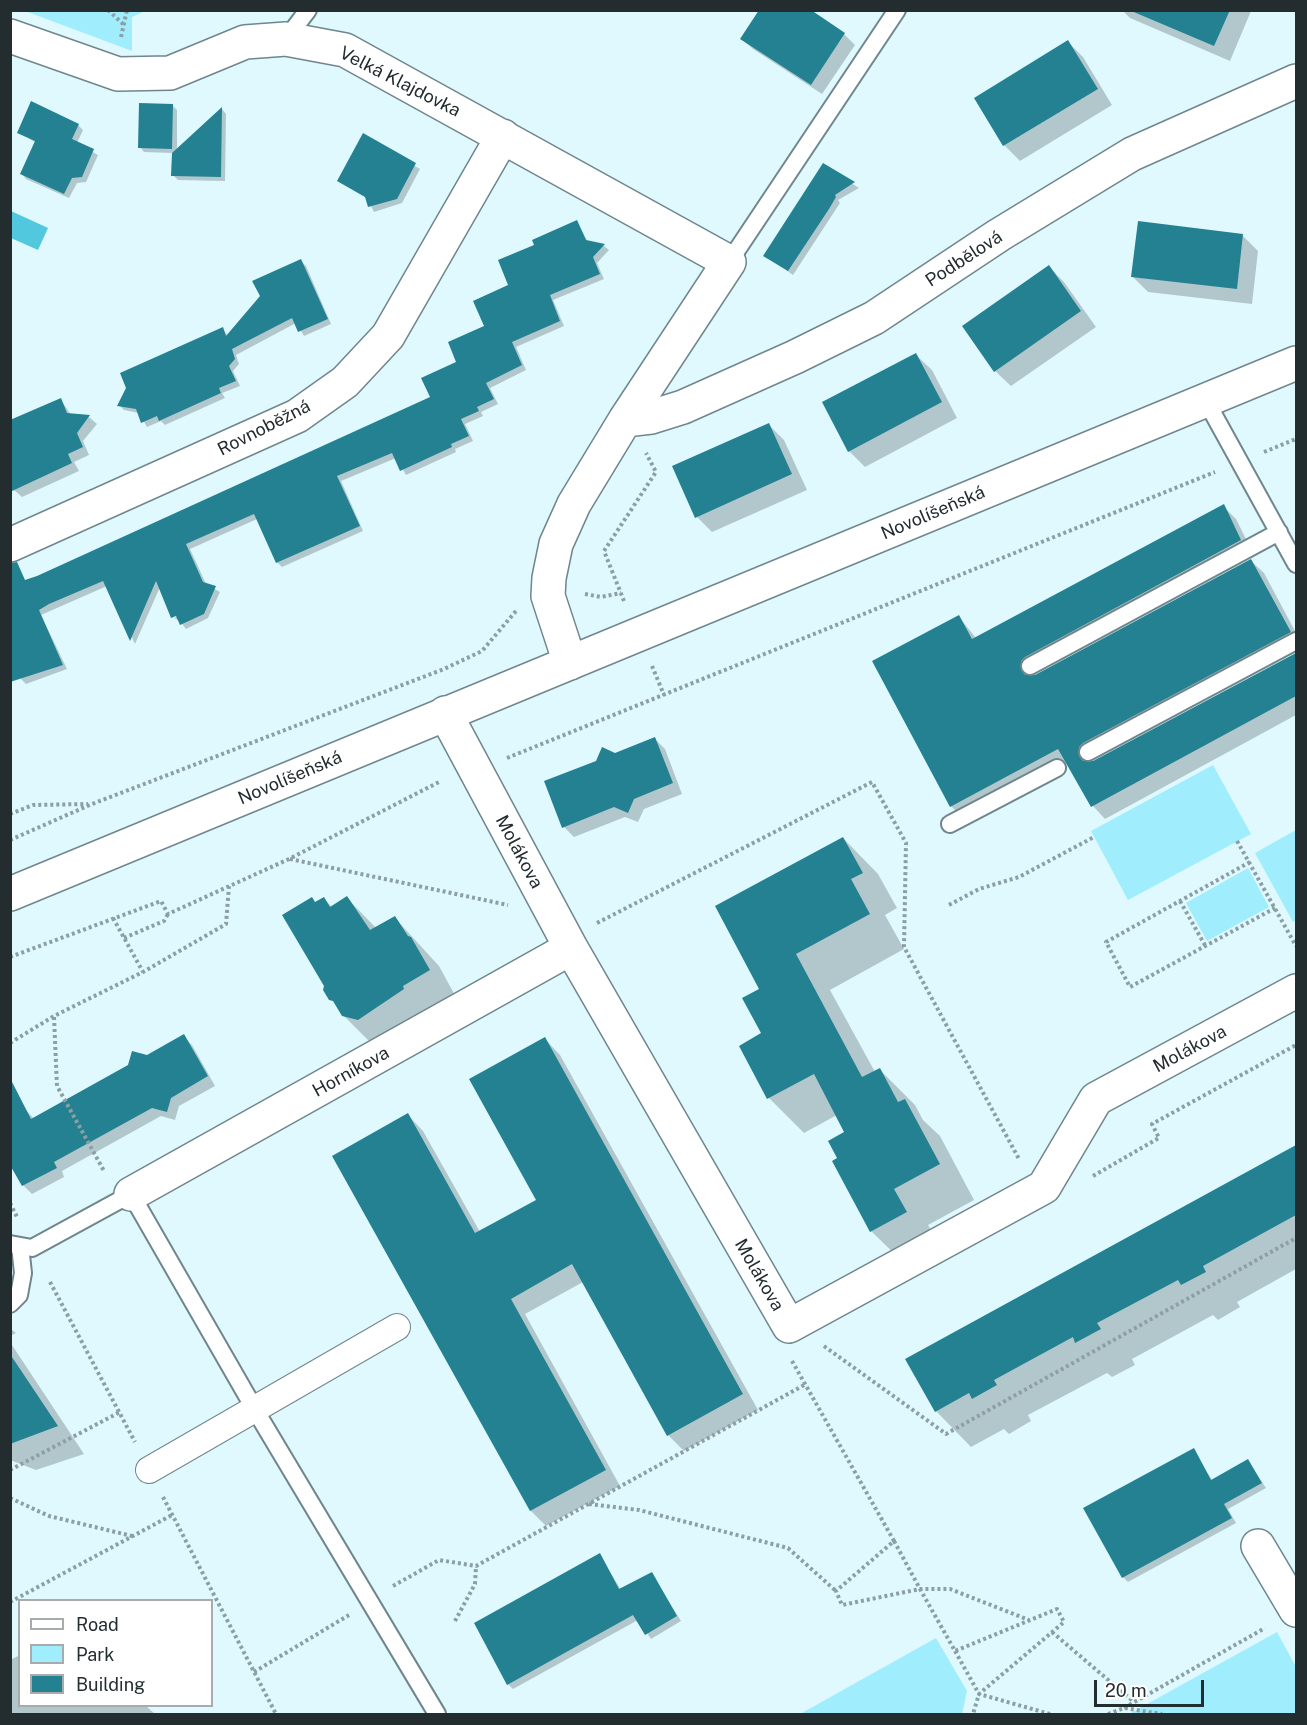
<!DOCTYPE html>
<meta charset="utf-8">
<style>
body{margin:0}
#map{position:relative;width:1307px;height:1725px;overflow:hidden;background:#dff9ff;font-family:"Public Sans",sans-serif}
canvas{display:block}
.frame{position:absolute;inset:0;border:12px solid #232c2f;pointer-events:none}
.legend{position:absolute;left:18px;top:1599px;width:195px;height:108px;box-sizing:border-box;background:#fff;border:2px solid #a7abac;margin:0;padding:8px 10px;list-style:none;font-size:18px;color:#232c2f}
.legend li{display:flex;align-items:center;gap:12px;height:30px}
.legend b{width:30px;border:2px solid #a7abac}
.scale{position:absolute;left:1094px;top:1680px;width:110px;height:27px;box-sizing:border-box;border:3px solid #232c2f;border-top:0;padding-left:8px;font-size:18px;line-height:21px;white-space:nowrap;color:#232c2f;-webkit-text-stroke:4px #fff;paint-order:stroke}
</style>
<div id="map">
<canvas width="1307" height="1725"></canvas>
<div class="frame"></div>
<ul class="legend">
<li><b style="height:8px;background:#fff"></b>Road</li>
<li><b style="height:16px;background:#a0edfe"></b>Park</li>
<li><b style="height:16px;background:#238192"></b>Building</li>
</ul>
<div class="scale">20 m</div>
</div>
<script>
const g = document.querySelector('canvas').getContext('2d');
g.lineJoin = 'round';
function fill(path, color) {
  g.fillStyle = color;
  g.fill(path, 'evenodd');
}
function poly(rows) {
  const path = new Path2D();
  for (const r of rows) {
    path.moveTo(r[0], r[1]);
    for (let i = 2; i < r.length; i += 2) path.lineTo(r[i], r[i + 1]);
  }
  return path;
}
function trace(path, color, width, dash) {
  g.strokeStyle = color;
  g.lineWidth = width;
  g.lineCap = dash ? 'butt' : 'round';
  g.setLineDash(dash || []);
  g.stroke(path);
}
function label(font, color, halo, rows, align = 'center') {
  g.font = font + ' "Public Sans",sans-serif';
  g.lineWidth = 4.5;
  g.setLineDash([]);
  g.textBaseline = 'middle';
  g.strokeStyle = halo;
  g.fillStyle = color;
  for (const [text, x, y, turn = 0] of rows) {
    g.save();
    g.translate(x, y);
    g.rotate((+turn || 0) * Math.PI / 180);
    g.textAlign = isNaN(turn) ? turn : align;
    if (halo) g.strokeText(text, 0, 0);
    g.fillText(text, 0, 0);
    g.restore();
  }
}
const green = poly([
 [25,11,145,11,132,17,132,51],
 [1213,765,1251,834,1128,900,1091,831],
 [1296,830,1296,920,1293,922,1255,853],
 [1248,868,1269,907,1207,941,1186,903],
 [1277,1632,1296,1667,1296,1714,1129,1714],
 [936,1638,967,1691,962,1714,800,1714]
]);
const water = poly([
 [11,211,48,228,38,250,11,238]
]);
const shadow = poly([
 [809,10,844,34,855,45,822,94,753,49,742,39],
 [1122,10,1250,10,1251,11,1230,61,1130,18],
 [1068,42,1083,57,1112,105,1020,161,1004,145],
 [172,105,177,110,177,150,222,109,226,114,225,181,178,180,173,175,173,153,144,152,140,147],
 [78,125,83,130,77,143,98,155,86,182,77,183,69,198,26,179,22,174,36,143,19,132],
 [363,135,420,169,402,203,374,212,367,198,339,180],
 [824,165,859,188,838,200,840,203,793,275,765,255],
 [577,222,588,242,604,246,609,250,597,263,604,279,553,300,564,326,516,347,526,370,490,388,498,404,481,412,483,416,465,424,473,441,455,449,456,452,406,475,396,458,341,481,363,531,282,567,277,562,257,519,190,549,206,584,220,592,208,618,186,629,180,621,174,618,184,614,160,587,135,644,107,586,41,615,67,669,26,684,21,679,10,654,22,617,432,398,486,326,536,245],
 [1242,235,1258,251,1252,304,1148,292,1132,276],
 [301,261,306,266,331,324,304,336,296,323,236,355,239,364,233,371,240,386,222,393,225,398,165,425,161,421,147,427,139,413,124,410,119,405,223,329,228,336],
 [1049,267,1064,282,1096,327,1011,386,995,371],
 [916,355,932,370,957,418,865,467,849,451],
 [61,400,71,415,89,417,97,424,83,441,89,455,74,462,79,471,22,497,13,489],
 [769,425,784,440,807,490,712,532,697,517],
 [1223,506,1236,519,1253,553,1038,669,1031,679,1251,561,1264,573,1296,633,1096,755,1089,765,1296,654,1296,715,1105,819,1093,806,1068,763,964,819,951,806,959,617,976,638],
 [655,739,665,749,682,794,644,809,638,822,625,817,574,837,564,827],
 [843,838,878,874,897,908,885,915,904,949,830,990,875,1072,880,1070,915,1105,923,1120,940,1136,974,1200,928,1225,941,1247,907,1266,871,1231,839,1158,846,1132,837,1115,804,1133,769,1098,761,990],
 [347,898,376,928,395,918,439,966,457,999,372,1044,343,1015,325,989,316,903,324,899,332,907],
 [183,1036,192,1045,215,1086,179,1106,175,1120,161,1116,62,1171,64,1177,32,1194,23,1185,26,1110,34,1119],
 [545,1039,560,1055,758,1410,684,1451,668,1435,583,1282,525,1314,620,1486,546,1526,531,1511,408,1115,423,1131,480,1232,538,1200],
 [1296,1147,1296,1269,1237,1302,1240,1307,1218,1320,1213,1315,1132,1359,1135,1365,1112,1377,1107,1373,1028,1415,1031,1421,1009,1434,1004,1429,971,1447,936,1411,907,1359],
 [10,1328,16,1333,10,1336],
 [10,1342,84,1454,36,1470,10,1460],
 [1193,1450,1212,1480,1248,1461,1266,1488,1228,1509,1236,1523,1128,1582,1123,1577],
 [600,1555,621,1590,652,1574,681,1621,651,1639,638,1620,513,1689,508,1684],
 [20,1655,20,1706,146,1706,155,1714,10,1714,10,1660]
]);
const building = poly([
 [759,10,811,10,845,33,811,85,740,39],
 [1129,10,1230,10,1214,46],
 [1068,40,1098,89,1003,146,974,98],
 [31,101,79,124,72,139,94,149,82,177,72,178,64,194,20,174,35,141,17,133],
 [139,103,173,104,172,149,138,148],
 [222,107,221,177,171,176,172,153],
 [363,133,416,163,397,199,368,207,365,197,337,181],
 [823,163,855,182,835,195,836,197,829,209,788,271,763,256],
 [577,220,586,240,605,244,593,257,600,274,550,295,560,321,512,342,522,365,486,383,494,399,477,407,479,411,461,419,469,436,451,444,452,447,400,471,392,453,337,476,360,526,276,563,254,514,186,544,203,582,216,586,204,614,180,625,176,616,171,618,156,581,130,641,103,581,49,604,39,610,63,665,10,682,10,563,17,562,25,580,37,576,430,397,421,378,456,362,448,342,484,326,473,301,508,285,498,260,534,245,532,240],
 [1138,221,1243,234,1237,289,1131,277],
 [301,259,328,319,298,332,292,318,232,349,235,359,229,366,236,381,219,388,221,393,159,421,157,416,141,423,136,409,117,406,126,388,120,373,223,327,226,336,260,296,252,281],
 [1049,265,1081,311,994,372,962,326],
 [916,353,942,402,848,452,822,402],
 [61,398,67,413,90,415,77,433,83,447,68,454,72,463,10,492,10,420],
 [769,423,792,474,695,518,672,466],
 [1224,504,1241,540,1025,657,1021,661,1021,670,1025,675,1035,675,1251,559,1291,632,1083,743,1079,747,1079,756,1083,761,1093,761,1296,653,1296,696,1091,807,1058,749,950,807,872,661,959,615,972,639],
 [655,737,673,783,634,799,628,813,614,807,562,828,544,781,596,761,602,747,615,753],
 [843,837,863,873,851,879,870,914,796,954,862,1077,880,1068,898,1102,905,1099,940,1164,894,1189,907,1212,870,1232,832,1161,837,1158,828,1141,844,1132,814,1074,767,1099,739,1046,761,1033,742,998,759,989,715,906],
 [347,896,370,930,395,916,408,936,411,937,430,970,403,986,404,989,358,1020,342,1016,333,1001,329,1000,323,990,324,986,282,915,312,897,315,902,324,897,330,907],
 [184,1034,208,1076,171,1098,167,1112,152,1108,54,1162,57,1168,22,1186,10,1165,10,1078,31,1119,128,1065,132,1051,147,1055],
 [545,1037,743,1394,667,1436,572,1264,511,1299,606,1470,530,1511,332,1156,408,1113,475,1233,536,1200,469,1079],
 [1296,1145,1296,1215,1203,1266,1206,1272,1181,1285,1178,1280,1097,1323,1101,1329,1075,1343,1073,1337,994,1380,997,1385,972,1399,969,1393,935,1412,905,1359],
 [10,1354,58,1426,10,1444],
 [1194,1448,1211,1480,1248,1459,1262,1483,1224,1504,1232,1518,1122,1578,1083,1508],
 [600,1553,619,1589,652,1572,677,1616,645,1635,633,1615,507,1685,474,1623]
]);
const path = poly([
 [108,10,123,24],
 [121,37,127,10],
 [1264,452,1296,439],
 [585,594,601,597,621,593],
 [624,601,604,551,656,472,646,453],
 [652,666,664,695],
 [507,758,1215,472],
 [10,814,33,805,88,804],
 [10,840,92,804,444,669,482,651,516,611],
 [1237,841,1296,946],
 [290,859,508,905],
 [1250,862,1106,942,1130,987,1275,908],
 [1180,901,1206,947],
 [949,905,979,889,1019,877,1094,837],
 [113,918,143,972],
 [597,923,872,782,906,843,904,947,1019,1159],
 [124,938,164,921,168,914],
 [10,957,161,901,168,914,289,859,441,781],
 [54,1017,57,1086,104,1171],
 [10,1043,54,1016,143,972,226,924,229,886],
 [1093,1176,1159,1138,1152,1124,1296,1045],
 [10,1203,18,1219],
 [50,1282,135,1442],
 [824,1346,946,1434,1296,1238],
 [792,1361,894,1541,836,1591,842,1605,920,1589,955,1651,1057,1609,1064,1622,979,1694,973,1714],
 [10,1470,120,1412],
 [163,1497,276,1714],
 [10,1498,49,1516,132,1536],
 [589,1504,639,1510,788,1548,836,1591],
 [894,1541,920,1589,950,1589,1029,1620],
 [393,1586,439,1560,476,1566,806,1384],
 [10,1602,172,1515],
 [455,1621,475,1584,476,1566],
 [1052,1632,1134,1702],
 [955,1651,979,1694,1050,1714],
 [254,1672,349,1615],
 [1124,1708,1265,1628],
 [1108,1714,1124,1708,1162,1714]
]);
const service = poly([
 [286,39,308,10],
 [729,262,897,10],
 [1205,399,1296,564],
 [1030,666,1279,532],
 [1088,752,1296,641],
 [950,824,1057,768],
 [10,1244,32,1248,131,1194,254,1408,437,1714],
 [10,1304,19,1295,23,1273,20,1246]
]);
const pedestrian = poly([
 [149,1470,397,1327]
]);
const minor = poly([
 [10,36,118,74,170,73,245,42,286,39,345,50,729,262,625,420,574,504,556,544,549,578,548,596,570,663],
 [625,420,651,417,683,407,795,357,874,318,999,235,1132,154,1296,81],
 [10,545,297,416,345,382,388,336,503,136],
 [445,713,571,948,789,1326,1044,1187,1096,1099,1296,991],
 [131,1194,571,948],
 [1258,1546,1296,1610]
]);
const tertiary = poly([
 [10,894,1296,363]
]);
const streetNames = [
 ["Velká Klajdovka",400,82,27],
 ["Podbělová",964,259,-33],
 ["Rovnoběžná",264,428,-27],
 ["Novolíšeňská",933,513,-23],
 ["Novolíšeňská",290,778,-23],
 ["Molákova",519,852,62],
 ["Molákova",1190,1049,-28],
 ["Horníkova",351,1072,-29],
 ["Molákova",759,1275,60]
];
fill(green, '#a0edfe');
fill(water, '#51c8de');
fill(shadow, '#0003');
fill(building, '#238192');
trace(service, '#6f868c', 20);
trace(pedestrian, '#6f868c', 28);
trace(minor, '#6f868c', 36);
trace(tertiary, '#6f868c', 36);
trace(path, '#8c9fa4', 4, [3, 3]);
trace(service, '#fff', 16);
trace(pedestrian, '#fff', 26);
trace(minor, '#fff', 33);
trace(tertiary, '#fff', 33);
label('18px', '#232c2f', '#fff', streetNames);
</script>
